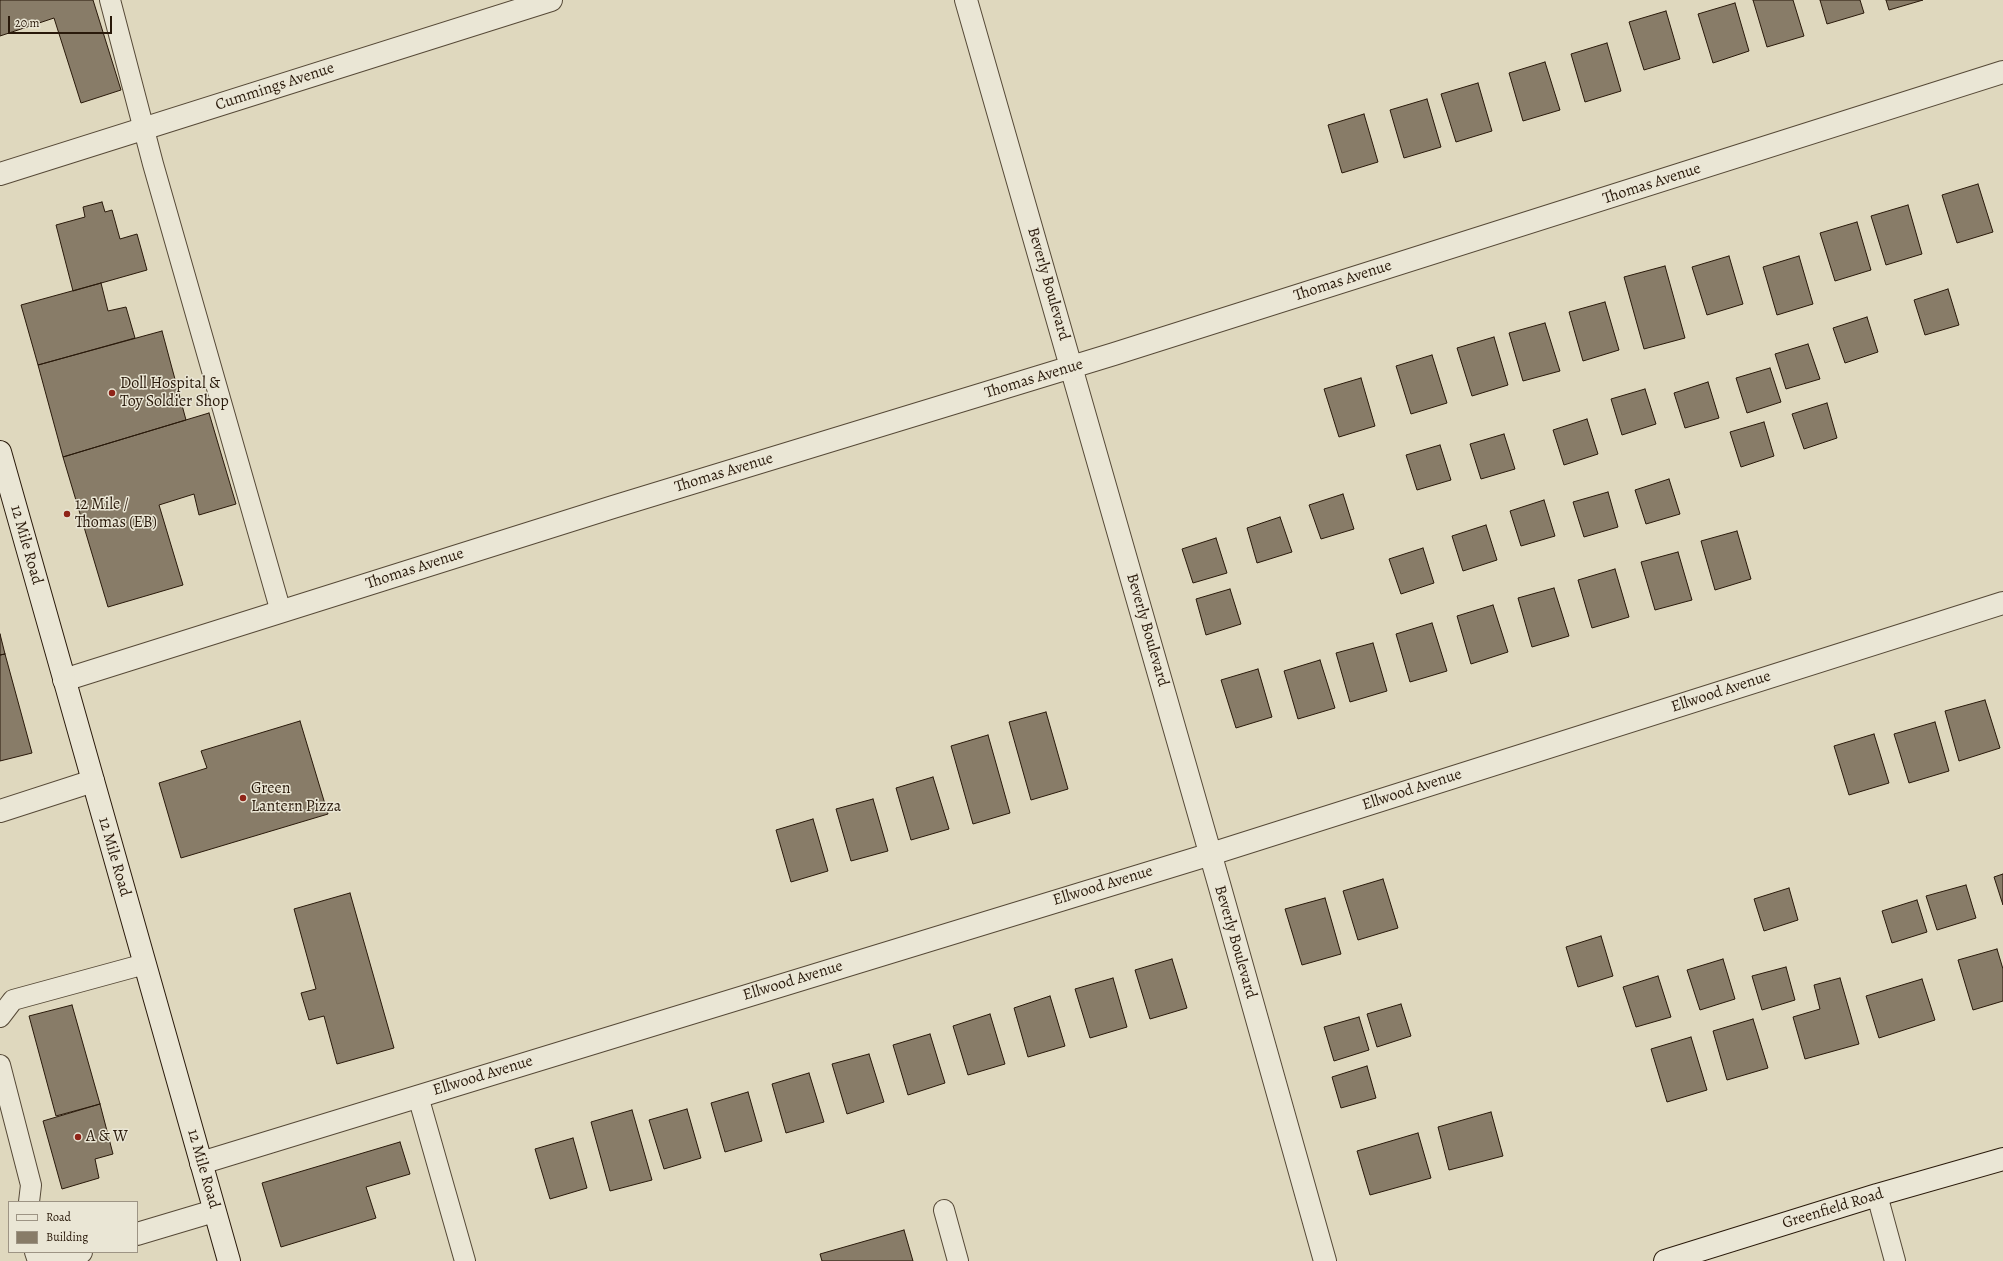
<!DOCTYPE html>
<style>
body{margin:0}
#map{position:relative;width:2003px;height:1261px;overflow:hidden;background:#dfd8be;font-family:Alegreya,serif}
canvas{display:block}
.legend{position:absolute;left:8px;top:1201px;width:130px;height:52px;box-sizing:border-box;background:#eae6d5;border:1px solid #9d9484;margin:0;padding:5px 7px;list-style:none;font-size:12px;color:#29190a}
.legend li{display:flex;align-items:center;gap:8px;height:20px}
.legend b{width:20px;border:1px solid #9d9484}
.scale{position:absolute;left:8px;top:16px;width:104px;height:18px;box-sizing:border-box;border:2px solid #29190a;border-top:0;padding-left:5px;font-size:12px;line-height:14px;white-space:nowrap;color:#29190a;-webkit-text-stroke:3px #eae6d5;paint-order:stroke}
</style>
<div id="map">
<canvas width="2003" height="1261"></canvas>
<ul class="legend">
<li><b style="height:5px;background:#eae6d5"></b>Road</li>
<li><b style="height:11px;background:#887c68"></b>Building</li>
</ul>
<div class="scale">20 m</div>
</div>
<script>
const g = document.querySelector('canvas').getContext('2d');
g.lineJoin = 'round';
function fill(path, color) {
  g.fillStyle = color;
  g.fill(path, 'evenodd');
}
function poly(rows) {
  const path = new Path2D();
  for (const r of rows) {
    path.moveTo(r[0], r[1]);
    for (let i = 2; i < r.length; i += 2) path.lineTo(r[i], r[i + 1]);
  }
  return path;
}
function trace(path, color, width, dash) {
  g.strokeStyle = color;
  g.lineWidth = width;
  g.lineCap = dash ? 'butt' : 'round';
  g.setLineDash(dash || []);
  g.stroke(path);
}
function label(font, color, halo, rows, align = 'center') {
  g.font = font + ' Alegreya,serif';
  g.lineWidth = 3;
  g.setLineDash([]);
  g.textBaseline = 'middle';
  g.strokeStyle = halo;
  g.fillStyle = color;
  for (const [text, x, y, turn = 0] of rows) {
    g.save();
    g.translate(x, y);
    g.rotate((+turn || 0) * Math.PI / 180);
    g.textAlign = isNaN(turn) ? turn : align;
    if (halo) g.strokeText(text, 0, 0);
    g.fillText(text, 0, 0);
    g.restore();
  }
}
const building = poly([
 [0,0,93,0,121,90,81,103,54,18,0,36,0,0],
 [1753,0,1793,0,1804,36,1767,47,1753,0],
 [1820,0,1860,0,1864,13,1827,24,1820,0],
 [1886,0,1923,0,1889,10,1886,0],
 [1735,3,1749,51,1713,63,1698,14,1735,3],
 [1666,11,1680,59,1644,70,1629,22,1666,11],
 [1607,43,1621,91,1585,102,1571,54,1607,43],
 [1545,62,1560,110,1523,121,1509,73,1545,62],
 [1478,83,1492,131,1456,142,1441,94,1478,83],
 [1427,99,1441,147,1404,158,1390,110,1427,99],
 [1364,114,1378,162,1342,173,1328,125,1364,114],
 [1978,184,1993,232,1957,243,1942,195,1978,184],
 [102,202,105,212,112,210,120,239,137,234,147,270,73,291,56,225,85,217,83,207,102,202],
 [1908,205,1922,254,1886,265,1871,216,1908,205],
 [1857,222,1871,270,1835,281,1820,233,1857,222],
 [1729,256,1743,304,1707,315,1692,267,1729,256],
 [1799,256,1813,304,1777,315,1763,267,1799,256],
 [1665,266,1685,338,1644,349,1624,277,1665,266],
 [101,283,108,311,126,307,135,338,38,365,21,305,101,283],
 [1948,289,1959,325,1925,335,1914,300,1948,289],
 [1605,302,1619,350,1583,361,1569,312,1605,302],
 [1867,317,1878,352,1845,363,1833,328,1867,317],
 [1545,323,1560,371,1523,381,1509,333,1545,323],
 [162,331,186,420,63,457,38,365,162,331],
 [1494,337,1508,385,1472,396,1457,348,1494,337],
 [1808,344,1820,379,1786,389,1775,354,1808,344],
 [1432,355,1447,403,1411,414,1396,366,1432,355],
 [1770,368,1781,402,1747,413,1736,378,1770,368],
 [1361,378,1375,426,1339,437,1324,389,1361,378],
 [1708,382,1719,418,1685,428,1674,393,1708,382],
 [1645,389,1656,424,1622,435,1611,399,1645,389],
 [1827,403,1837,438,1804,449,1792,414,1827,403],
 [209,413,236,504,199,515,194,494,159,505,183,585,108,607,63,457,209,413],
 [1587,419,1598,454,1564,465,1553,430,1587,419],
 [1764,422,1774,456,1741,467,1730,432,1764,422],
 [1504,434,1515,469,1481,479,1470,444,1504,434],
 [1440,445,1451,480,1417,490,1406,455,1440,445],
 [1669,479,1680,514,1646,524,1635,490,1669,479],
 [1608,492,1618,527,1584,537,1573,502,1608,492],
 [1343,494,1354,529,1321,539,1309,505,1343,494],
 [1544,500,1555,536,1521,546,1510,511,1544,500],
 [1280,517,1292,552,1257,563,1247,528,1280,517],
 [1486,525,1497,560,1463,571,1452,536,1486,525],
 [1737,531,1751,579,1715,590,1701,541,1737,531],
 [1216,538,1227,573,1193,583,1182,549,1216,538],
 [1423,548,1434,583,1401,594,1389,559,1423,548],
 [1678,552,1692,600,1655,610,1641,562,1678,552],
 [1615,569,1629,617,1592,628,1578,580,1615,569],
 [1554,588,1569,636,1532,647,1518,598,1554,588],
 [1230,589,1241,624,1206,635,1196,599,1230,589],
 [1493,605,1508,652,1471,664,1457,616,1493,605],
 [1432,623,1447,671,1410,682,1396,634,1432,623],
 [0,634,5,654,0,655,0,634],
 [1373,643,1387,691,1350,702,1336,653,1373,643],
 [5,654,32,753,0,761,0,655,5,654],
 [1320,660,1335,708,1298,719,1284,671,1320,660],
 [1258,669,1272,717,1236,728,1221,680,1258,669],
 [1985,700,2000,748,1959,761,1945,711,1985,700],
 [1046,712,1068,789,1031,800,1009,722,1046,712],
 [300,721,328,814,181,858,159,783,207,768,201,751,300,721],
 [1935,722,1949,771,1909,783,1894,734,1935,722],
 [1874,734,1889,783,1849,795,1834,746,1874,734],
 [988,735,1010,813,973,824,951,746,988,735],
 [933,777,949,829,911,840,896,788,933,777],
 [873,799,888,851,851,861,836,809,873,799],
 [813,819,828,871,791,882,776,830,813,819],
 [2003,874,2003,905,1994,877,2003,874],
 [1383,879,1398,928,1358,940,1343,891,1383,879],
 [1966,885,1976,918,1937,930,1926,896,1966,885],
 [1789,888,1798,920,1764,931,1754,899,1789,888],
 [350,893,394,1048,337,1064,324,1016,309,1020,301,993,316,989,294,909,350,893],
 [1325,898,1341,954,1302,965,1285,909,1325,898],
 [1917,900,1927,932,1892,943,1882,911,1917,900],
 [1601,936,1613,976,1578,987,1566,947,1601,936],
 [1997,949,2003,969,2003,1001,1973,1010,1958,960,1997,949],
 [1172,959,1187,1008,1150,1019,1135,970,1172,959],
 [1723,959,1735,999,1700,1010,1687,970,1723,959],
 [1786,967,1795,1000,1762,1010,1752,976,1786,967],
 [1658,976,1671,1017,1636,1027,1623,987,1658,976],
 [1113,978,1127,1027,1090,1038,1075,989,1113,978],
 [1840,978,1859,1044,1805,1059,1793,1017,1820,1009,1814,985,1840,978],
 [1922,979,1935,1020,1879,1038,1866,996,1922,979],
 [1050,996,1065,1046,1028,1057,1014,1008,1050,996],
 [1401,1004,1411,1036,1377,1047,1367,1014,1401,1004],
 [72,1005,100,1104,56,1116,29,1016,72,1005],
 [990,1014,1005,1064,968,1075,953,1026,990,1014],
 [1359,1017,1369,1050,1334,1061,1324,1027,1359,1017],
 [1753,1019,1768,1068,1727,1080,1713,1031,1753,1019],
 [930,1034,945,1083,908,1095,893,1045,930,1034],
 [1691,1037,1707,1090,1667,1102,1651,1049,1691,1037],
 [869,1054,884,1102,847,1114,832,1064,869,1054],
 [1367,1066,1376,1098,1341,1108,1332,1077,1367,1066],
 [809,1073,824,1122,786,1133,772,1084,809,1073],
 [748,1092,762,1141,725,1152,711,1103,748,1092],
 [100,1104,113,1154,95,1159,99,1178,62,1189,43,1121,100,1104],
 [687,1109,701,1158,664,1169,649,1120,687,1109],
 [632,1110,652,1180,610,1191,591,1122,632,1110],
 [1491,1112,1503,1156,1449,1170,1438,1127,1491,1112],
 [1418,1133,1431,1178,1370,1195,1357,1151,1418,1133],
 [573,1138,587,1188,550,1199,535,1149,573,1138],
 [400,1142,410,1174,366,1187,376,1218,281,1247,262,1183,400,1142],
 [904,1230,913,1261,822,1261,820,1254,904,1230]
]);
const service = poly([
 [110,0,153,164,281,612],
 [0,1017,13,1000,145,964],
 [0,1065,31,1185,29,1202],
 [418,1096,465,1261],
 [1877,1195,1895,1261],
 [944,1210,958,1261],
 [35,1252,38,1261]
]);
const minor = poly([
 [966,0,1219,884,1325,1261],
 [0,174,551,0],
 [64,680,613,507,1114,354,2003,72],
 [0,811,93,781],
 [201,1163,1211,854,2003,603],
 [137,1234,214,1211],
 [53,1261,81,1252]
]);
const secondary = poly([
 [0,452,229,1261],
 [1665,1261,1877,1195,2003,1159]
]);
const markers = [
 [112,393,4,"#8f2418"],
 [67,514,4,"#8f2418"],
 [243,798,4,"#8f2418"],
 [78,1137,4,"#8f2418"]
];
const streetNames = [
 ["Cummings Avenue",275,87,-18],
 ["Thomas Avenue",1652,184,-18],
 ["Thomas Avenue",1343,281,-18],
 ["Beverly Boulevard",1048,284,74],
 ["Thomas Avenue",1034,379,-17],
 ["Thomas Avenue",724,473,-17],
 ["12 Mile Road",26,545,74],
 ["Thomas Avenue",415,569,-18],
 ["Beverly Boulevard",1147,630,74],
 ["Ellwood Avenue",1721,692,-18],
 ["Ellwood Avenue",1412,790,-18],
 ["12 Mile Road",114,857,74],
 ["Ellwood Avenue",1103,886,-17],
 ["Beverly Boulevard",1235,942,74],
 ["Ellwood Avenue",793,981,-17],
 ["Ellwood Avenue",483,1076,-17],
 ["12 Mile Road",203,1169,74],
 ["Greenfield Road",1833,1209,-17]
];
const poiNames = [
 ["Doll Hospital &",120,384],
 ["Toy Soldier Shop",120,402],
 ["12 Mile /",75,505],
 ["Thomas (EB)",75,523],
 ["Green",251,789],
 ["Lantern Pizza",251,807],
 ["A & W",86,1137]
];
fill(building, '#887c68');
trace(building, '#29190a', 1);
trace(service, '#564937', 22);
trace(minor, '#564937', 24);
trace(secondary, '#29190a', 24);
trace(service, '#eae6d5', 20);
trace(minor, '#eae6d5', 22);
trace(secondary, '#eae6d5', 22);
for (const [x, y, r, color] of markers) {
  const dot = new Path2D();
  dot.arc(x, y, r, 0, 2 * Math.PI);
  g.fillStyle = color;
  g.fill(dot);
  trace(dot, '#eae6d5', 1.5);
}
label('16px', '#29190a', '#eae6d5', streetNames);
label('16px', '#29190a', '#eae6d5', poiNames, 'left');
</script>
